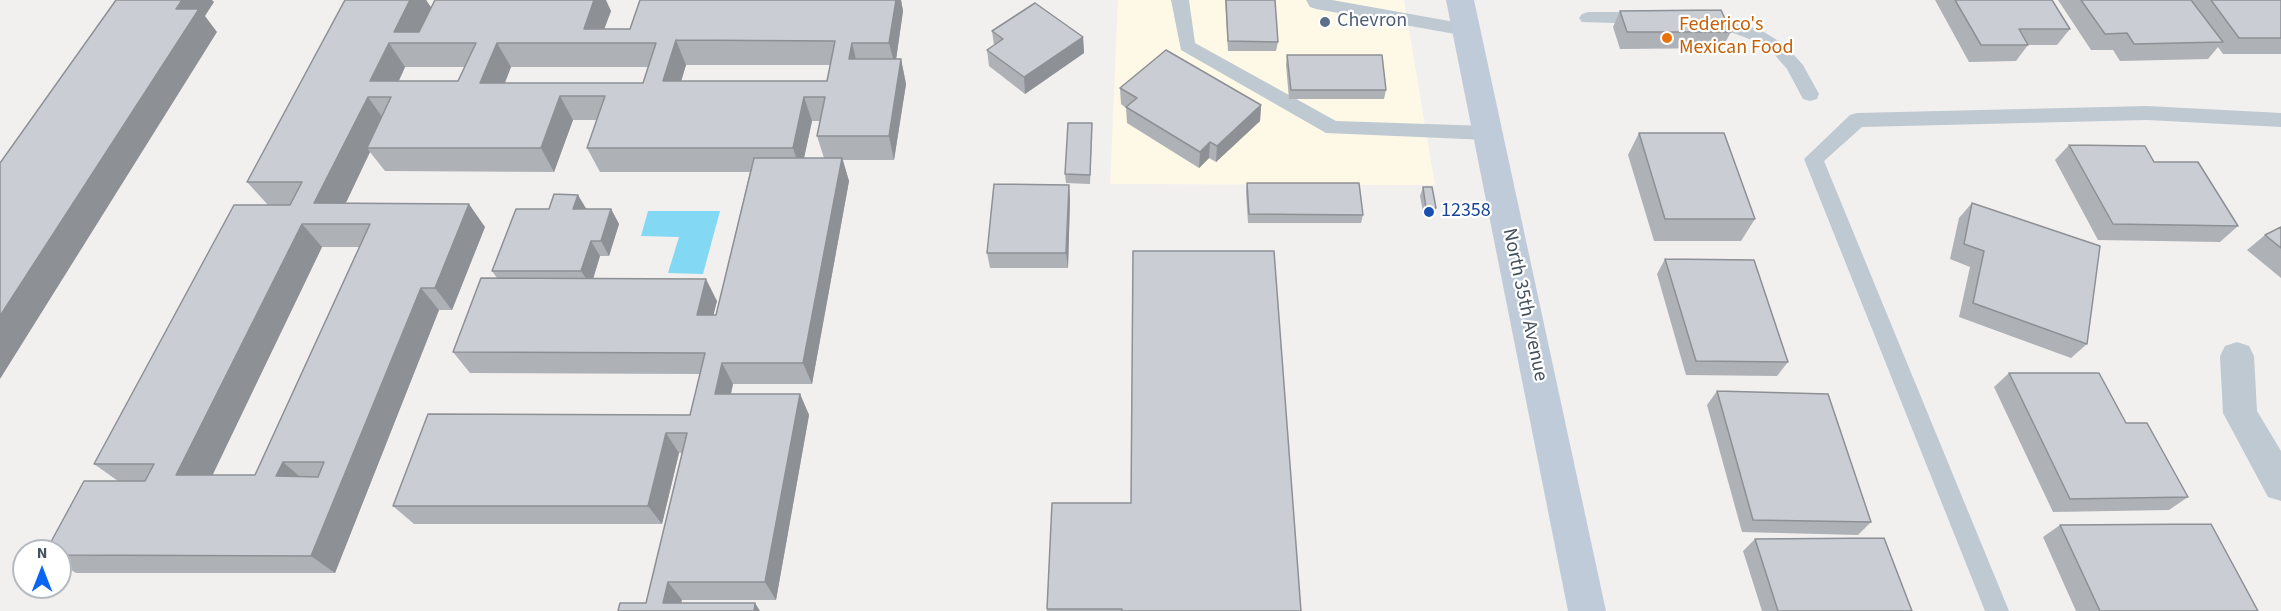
<!DOCTYPE html>
<style>
body{margin:0}
#map{position:relative;width:2281px;height:611px;overflow:hidden;background:#f2efef;font-family:"Source Sans 3",sans-serif}
canvas{display:block}
.north{position:absolute;left:12px;top:539px;width:60px;height:60px;box-sizing:border-box;background:#fff;border:2px solid #b5babf;border-radius:50%;rotate:0deg;font-size:16px;font-weight:700;line-height:24px;text-align:center;color:#45525e}
.north::after{content:'';display:block;margin:auto;width:21px;height:27px;background:#0866f3;clip-path:polygon(50% 0,100% 100%,50% 72%,0 100%)}
</style>
<div id="map">
<canvas width="2281" height="611"></canvas>
<div class="north">N</div>
</div>
<script>
const g = document.querySelector('canvas').getContext('2d');
g.lineJoin = 'round';
function fill(path, color) {
  g.fillStyle = color;
  g.fill(path, 'evenodd');
}
function poly(rows) {
  const path = new Path2D();
  for (const r of rows) {
    path.moveTo(r[0], r[1]);
    for (let i = 2; i < r.length; i += 2) path.lineTo(r[i], r[i + 1]);
  }
  return path;
}
function trace(path, color, width, dash) {
  g.strokeStyle = color;
  g.lineWidth = width;
  g.lineCap = dash ? 'butt' : 'round';
  g.setLineDash(dash || []);
  g.stroke(path);
}
function label(font, color, halo, rows, align = 'center') {
  g.font = font + ' "Source Sans 3",sans-serif';
  g.lineWidth = 4.5;
  g.setLineDash([]);
  g.textBaseline = 'middle';
  g.strokeStyle = halo;
  g.fillStyle = color;
  for (const [text, x, y, turn = 0] of rows) {
    g.save();
    g.translate(x, y);
    g.rotate((+turn || 0) * Math.PI / 180);
    g.textAlign = isNaN(turn) ? turn : align;
    if (halo) g.strokeText(text, 0, 0);
    g.fillText(text, 0, 0);
    g.restore();
  }
}
const commercial = poly([
 [1118,0,1404,0,1435,185,1110,184]
]);
const water = poly([
 [648,211,720,211,703,274,668,273,679,237,641,236]
]);
const service = poly([
 [1171,0,1189,0,1195,43,1336,121,1488,126,1495,128,1497,133,1495,138,1488,140,1326,133,1181,50,1171,0],
 [1306,0,1332,0,1466,24,1472,26,1475,30,1472,34,1466,36,1316,9,1310,7,1306,0],
 [1588,12,1645,12,1651,14,1654,18,1651,22,1645,24,1582,22,1579,18,1582,14,1588,12],
 [1700,13,1734,20,1764,32,1785,45,1803,65,1819,94,1817,99,1810,101,1803,99,1787,69,1773,53,1752,40,1725,30,1694,23,1691,19,1694,15,1700,13],
 [2147,106,2281,113,2281,127,2147,120,1862,127,1824,161,2009,611,1985,611,1804,159,1850,115,1857,113,2147,106]
]);
const minor = poly([
 [2237,342,2249,346,2254,356,2257,411,2281,451,2281,501,2268,497,2223,413,2220,356,2225,346,2237,342]
]);
const secondary = poly([
 [1446,0,1474,0,1606,611,1568,611,1446,0]
]);
const wall = poly([
 [345,0,426,0,431,8,611,11,604,29,630,29,640,0,901,0,903,11,896,59,901,59,906,84,894,160,843,160,849,181,812,384,733,384,731,394,800,394,809,415,776,600,682,600,646,603,682,453,679,453,662,524,414,524,393,506,690,415,700,374,470,373,453,352,497,278,492,271,586,209,611,209,619,224,609,256,600,256,593,278,717,301,713,315,716,315,750,172,600,172,587,148,597,120,573,120,554,172,385,171,370,152,345,203,485,227,452,310,439,310,335,573,76,573,60,563,60,551,118,481,94,464,268,205,247,182],
 [686,65,830,65,827,81,681,81],
 [405,67,465,67,458,81,399,81],
 [511,67,648,67,643,83,505,83],
 [812,121,820,121,817,136,824,158,804,158],
 [322,247,359,247,255,475,212,475],
 [1225,0,1275,0,1278,42,1276,51,1228,51],
 [1935,0,2052,0,2070,29,2057,45,2028,45,2016,61,1969,62],
 [2058,0,2281,0,2281,54,2223,54,2218,47,2208,59,2120,61,2113,50,2091,50],
 [1620,11,1731,32,1722,48,1620,49,1613,27],
 [992,31,1083,37,1084,53,1025,94,989,66,987,50,994,45],
 [1287,55,1386,90,1384,99,1289,99,1286,65],
 [1120,88,1261,105,1260,121,1216,162,1209,158,1199,168,1127,123,1126,108,1121,104],
 [1092,132,1090,184,1066,183,1065,174],
 [1639,133,1755,219,1741,241,1654,241,1628,155],
 [2069,145,2154,162,2238,226,2220,242,2098,240,2055,160],
 [1247,183,1363,215,1361,223,1248,223,1246,192],
 [1069,185,1070,200,1068,268,990,268,987,253],
 [1423,187,1436,208,1434,217,1424,217,1420,196],
 [1972,203,2087,344,2071,358,1959,317,1970,267,1950,259,1959,218],
 [2281,227,2281,278,2247,250,2265,235],
 [1665,259,1788,362,1777,376,1686,375,1657,274],
 [2009,373,2126,423,2188,497,2169,510,2053,512,1994,387],
 [1717,391,1871,522,1858,535,1742,532,1707,405],
 [1052,503,1301,611,1047,611],
 [2060,525,2258,611,2076,611,2043,537],
 [1755,539,1912,611,1762,611,1743,551]
]);
const shadedWall = poly([
 [182,0,212,0,214,2,205,16,217,32,0,379,0,316],
 [410,0,426,0,433,10,417,43,394,32],
 [594,0,606,0,611,11,599,43,584,29],
 [896,0,901,0,903,11,895,67,889,43],
 [1083,37,1084,53,1025,94,1024,77],
 [676,40,686,65,674,105,663,81],
 [389,43,405,67,391,97,370,81],
 [497,43,511,67,495,107,480,83],
 [852,43,858,67,849,59],
 [901,59,906,84,894,160,889,136],
 [560,96,573,120,554,172,541,148],
 [368,97,385,121,367,148,370,152,336,224,314,203],
 [804,97,812,121,801,172,793,148],
 [1261,105,1260,121,1216,162,1217,146],
 [1210,142,1209,158,1199,168,1200,152],
 [842,158,849,181,812,384,803,363],
 [1069,185,1070,200,1068,268,1066,253],
 [578,195,587,210,573,209],
 [469,204,485,227,452,310,435,288],
 [611,209,619,224,609,256,601,241],
 [302,224,322,247,203,495,176,475],
 [591,241,600,256,591,286,581,271],
 [706,279,717,301,708,337,697,315],
 [421,288,439,310,335,573,311,556],
 [722,363,733,384,726,415,715,394],
 [800,394,809,415,776,600,765,582],
 [666,433,679,453,662,524,648,506],
 [283,462,306,482,276,476],
 [668,582,682,600,679,611,663,603],
 [755,603,760,611,754,611]
]);
const building = poly([
 [116,0,182,0,176,9,199,9,0,316,0,163,116,0],
 [345,0,410,0,394,32,419,32,435,0,594,0,584,29,630,29,640,0,896,0,889,43,852,43,849,59,901,59,889,136,817,136,825,97,804,97,793,148,587,148,605,96,560,96,541,148,367,148,391,97,368,97,314,203,469,204,435,288,421,288,311,556,60,555,60,551,46,551,84,481,145,481,154,464,94,464,234,205,290,205,302,182,247,182,345,0],
 [676,40,835,41,827,81,663,81,676,40],
 [389,43,476,43,458,81,370,81,389,43],
 [497,43,656,43,643,83,480,83,497,43],
 [302,224,370,224,255,475,176,475,302,224],
 [283,462,324,462,318,477,276,476,283,462],
 [1226,0,1275,0,1278,42,1228,41,1226,0],
 [1955,0,2052,0,2070,29,2019,29,2028,45,1981,45,1955,0],
 [2081,0,2191,0,2223,42,2134,44,2127,33,2105,34,2081,0],
 [2211,0,2281,0,2281,38,2239,38,2211,0],
 [1035,3,1083,37,1024,77,987,50,1003,39,992,31,1035,3],
 [1721,10,1731,32,1627,32,1620,11,1721,10],
 [1166,50,1261,105,1217,146,1210,142,1200,152,1126,107,1137,98,1120,88,1166,50],
 [1287,55,1382,55,1386,90,1291,90,1287,55],
 [1068,123,1092,123,1090,175,1065,174,1068,123],
 [1639,133,1724,133,1755,219,1665,219,1639,133],
 [2069,145,2145,146,2154,162,2198,162,2238,226,2113,224,2069,145],
 [754,158,842,158,803,363,722,363,715,394,800,394,765,582,668,582,663,603,755,603,754,611,618,611,620,603,646,603,687,433,666,433,648,506,393,506,428,414,690,415,705,353,453,352,481,278,706,279,697,315,716,315,754,158],
 [1247,183,1359,183,1363,215,1249,214,1247,183],
 [994,184,1069,185,1066,253,987,253,994,184],
 [1423,187,1432,187,1436,208,1426,208,1423,187],
 [554,194,578,195,573,209,611,209,601,241,591,241,581,271,492,271,516,209,549,209,554,194],
 [1972,203,2100,246,2087,344,1973,303,1984,251,1964,244,1972,203],
 [2281,227,2281,248,2265,235,2281,227],
 [1133,251,1274,251,1301,611,1122,611,1122,609,1047,609,1052,503,1131,503,1133,251],
 [1665,259,1754,260,1788,362,1696,361,1665,259],
 [2009,373,2099,373,2126,423,2147,423,2188,497,2070,499,2009,373],
 [1717,391,1828,394,1871,522,1753,520,1717,391],
 [2211,524,2258,611,2100,611,2060,525,2211,524],
 [1884,538,1912,611,1778,611,1755,539,1884,538]
]);
const markers = [
 [1325,22,6,"#5c6f8a"],
 [1667,38,6,"#e8710a"],
 [1429,212,6,"#1a4fb4"]
];
const serviceNames = [
 ["Chevron",1337,22]
];
const foodNames = [
 ["Federico's",1679,26],
 ["Mexican Food",1679,49]
];
const transitNames = [
 ["12358",1441,212]
];
const streetNames = [
 ["North 35th Avenue",1524,305,78]
];
fill(commercial, '#fef8e7');
fill(water, '#83d9f4');
fill(service, '#bec9d2');
fill(minor, '#bec9d2');
fill(secondary, '#c0cbda');
fill(wall, '#aeb1b6');
fill(shadedWall, '#8d9094');
fill(building, '#caced4');
trace(building, '#8d9094', 1.5);
for (const [x, y, r, color] of markers) {
  const dot = new Path2D();
  dot.arc(x, y, r, 0, 2 * Math.PI);
  g.fillStyle = color;
  g.fill(dot);
  trace(dot, '#fff', 2);
}
label('20px', '#4e5e75', '#fff', serviceNames, 'left');
label('20px', '#c56008', '#fff', foodNames, 'left');
label('20px', '#164399', '#fff', transitNames, 'left');
label('20px', '#45525e', '#fff', streetNames);
</script>
